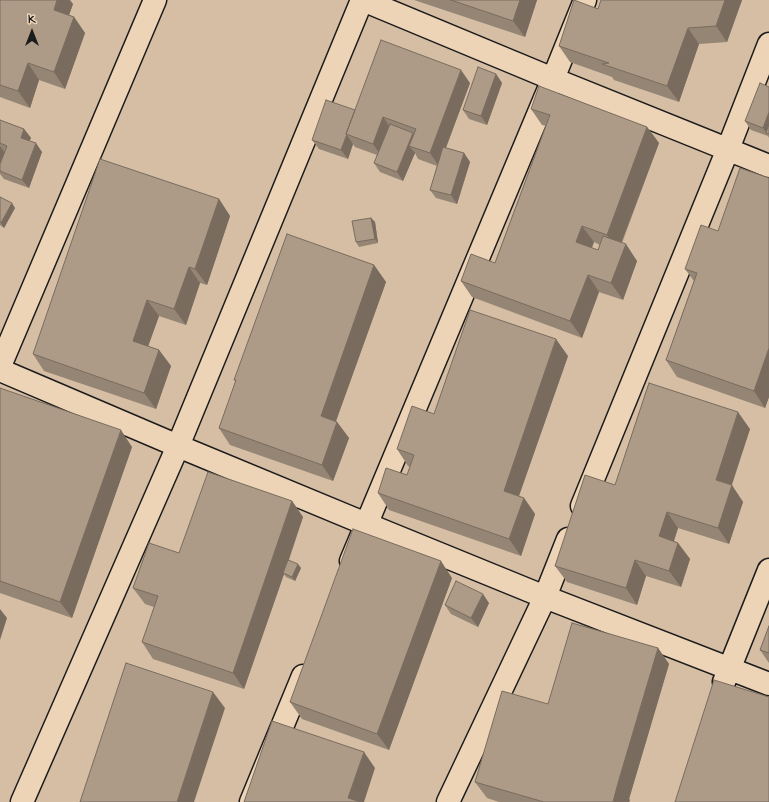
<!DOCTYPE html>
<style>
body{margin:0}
#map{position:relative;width:769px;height:802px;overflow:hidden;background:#e6cdb0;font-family:Mynerve,sans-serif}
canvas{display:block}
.north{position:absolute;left:12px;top:12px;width:40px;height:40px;-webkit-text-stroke:3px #eed4b6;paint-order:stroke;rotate:0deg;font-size:11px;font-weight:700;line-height:16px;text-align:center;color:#1c1c1c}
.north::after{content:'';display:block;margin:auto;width:14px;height:18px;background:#1c1c1c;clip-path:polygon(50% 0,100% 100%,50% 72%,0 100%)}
</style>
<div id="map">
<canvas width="769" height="802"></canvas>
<div class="north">K</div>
</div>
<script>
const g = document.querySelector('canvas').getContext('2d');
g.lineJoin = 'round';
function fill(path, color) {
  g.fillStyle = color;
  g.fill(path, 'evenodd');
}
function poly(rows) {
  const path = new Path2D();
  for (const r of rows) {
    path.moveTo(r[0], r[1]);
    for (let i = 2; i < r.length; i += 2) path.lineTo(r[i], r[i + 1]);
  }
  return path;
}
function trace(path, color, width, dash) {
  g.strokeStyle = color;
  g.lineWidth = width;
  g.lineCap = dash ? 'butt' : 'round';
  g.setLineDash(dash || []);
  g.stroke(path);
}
const built = poly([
 [0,0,769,0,769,802,0,802]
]);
const minor = poly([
 [363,0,553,79,769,166],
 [0,366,155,0],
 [0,370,178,446,366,524,545,597,769,684],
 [582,506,728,149,769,44],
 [351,561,553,79,585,0],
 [724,682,769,570],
 [22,802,178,446,362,0],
 [251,802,303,676],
 [448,802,545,597,568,539]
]);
const wall = poly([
 [0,0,73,4,69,15,74,17,85,33,65,89,39,80,30,108,0,97],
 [414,0,537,0,525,37],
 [742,0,727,42,699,44,679,102,614,80,612,77,570,62,559,46,598,9],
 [496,74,502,83,487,125,469,119,463,110],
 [470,83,446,148,464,153,470,162,457,204,436,198,430,190,437,166,418,159,415,153,403,181,380,172,374,163,377,155,355,147,353,144,348,159,319,149,312,140,355,110],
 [769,87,769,138,768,136,751,130,745,121],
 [531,109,647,127,659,143,622,243,637,261,623,300,599,292,582,338,472,297,461,281,495,263,546,126,542,125],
 [594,242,600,245,598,250,592,248],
 [0,120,24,129,31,138,29,141,42,152,29,188,4,179,0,174],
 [769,178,769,397,765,408,677,377,666,360,694,281,685,269,718,231],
 [0,197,15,208,4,228,0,225],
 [219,199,230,216,207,285,200,283,186,325,159,316,148,346,159,350,171,366,156,409,44,371,33,354],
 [371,218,375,222,378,243,359,247,356,242],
 [374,265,386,282,336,421,337,422,349,438,333,481,230,445,219,428,236,382,234,380],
 [568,356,519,496,524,498,535,514,521,556,389,510,378,493,407,475,410,467,408,466,397,449,434,414],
 [0,388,132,447,72,618,0,593],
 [750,429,731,485,743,502,729,544,678,528,674,541,678,543,690,559,681,587,646,576,637,605,567,582,555,566,615,485],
 [292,501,303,517,289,560,301,568,295,581,286,577,284,574,244,689,153,659,142,642,154,607,145,604,133,588,179,553],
 [452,578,389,750,302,719,290,702],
 [489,603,478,627,451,614,445,605],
 [769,626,769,663,760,650],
 [658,648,669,664,629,799,630,800,629,802,499,802,487,798,475,782,548,704]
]);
const shadedWall = poly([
 [57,0,70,0,73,4,65,26,54,10],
 [520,0,537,0,525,37,513,21],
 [725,0,742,0,727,42,716,26],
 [74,17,85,33,65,89,54,72],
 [688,28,699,44,679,102,667,86],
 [28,63,39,80,30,108,18,91],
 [461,70,470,83,439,166,430,153],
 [496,74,502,83,487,125,481,116],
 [769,112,769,134,767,134,763,128],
 [383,117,392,130,382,157,373,144],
 [647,127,659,143,618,251,607,235],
 [24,129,31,138,27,147,21,138],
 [413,133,419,142,409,146,415,153,403,181,397,172],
 [347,135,353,144,348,159,341,150],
 [36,143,42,152,29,188,22,180],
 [0,146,5,153,0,168],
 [464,153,470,162,457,204,451,195],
 [219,199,230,216,207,285,195,269],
 [12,203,15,208,4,228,1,223],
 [371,218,375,222,378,243,375,239],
 [582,226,594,242,587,259,576,242],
 [626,244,637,261,623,300,611,283],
 [374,265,386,282,332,432,321,416],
 [189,267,200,283,186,325,174,309],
 [588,275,599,292,582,338,570,321],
 [147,300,159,316,144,358,133,341],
 [556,339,568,356,515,507,504,491],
 [769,348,769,397,765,408,754,391],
 [159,350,171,366,156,409,144,393],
 [738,412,750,429,728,497,716,480],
 [337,422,349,438,333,481,322,465],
 [121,430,132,447,72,618,60,602],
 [732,485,743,502,729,544,718,528],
 [524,498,535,514,521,556,509,539],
 [292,501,303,517,284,573,283,573,284,574,244,689,233,673],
 [667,512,678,528,670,553,659,536],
 [678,543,690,559,681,587,669,571],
 [635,560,646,576,637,605,626,588],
 [441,561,452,578,389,750,377,734],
 [298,564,301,568,295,581,292,577],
 [483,594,489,603,478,627,471,618],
 [0,609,7,618,0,640],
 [658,648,669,664,629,799,630,800,629,802,613,802,618,783],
 [213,692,225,708,194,802,177,802],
 [364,752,375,768,364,802,351,802,348,798]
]);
const building = poly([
 [0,0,57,0,54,10,74,17,54,72,28,63,18,91,0,85,0,0],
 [451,0,520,0,513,21,451,0],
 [574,0,598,9,601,0,725,0,716,26,688,28,667,86,602,64,609,63,559,46,574,0],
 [381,40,461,70,430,153,409,146,416,129,383,117,373,144,346,134,381,40],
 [478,67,496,74,481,116,463,110,478,67],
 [760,83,769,87,769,112,763,128,745,121,760,83],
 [539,86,647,127,607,235,582,226,576,242,598,250,603,236,626,244,611,283,588,275,570,321,461,281,471,254,495,263,550,115,531,109,539,86],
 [326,100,355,110,346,134,347,134,341,150,312,140,326,100],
 [0,120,24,129,21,138,36,143,22,180,0,171,0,164,7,146,0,143,0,120],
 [390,124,413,133,397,172,374,163,390,124],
 [769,124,769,134,766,133,769,124],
 [443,147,464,153,451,195,430,190,443,147],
 [100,159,219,199,195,269,189,267,174,309,147,300,133,341,159,350,144,393,33,354,100,159],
 [740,168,769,178,769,348,754,391,666,360,697,273,685,269,701,225,718,231,740,168],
 [0,197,12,203,1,223,0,222,0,197],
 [371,218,375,239,356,242,352,221,371,218],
 [287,234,374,265,321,416,337,422,322,465,219,428,236,380,234,380,287,234],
 [470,310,556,339,504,491,524,498,509,539,378,493,386,468,407,475,414,455,397,449,412,406,434,414,470,310],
 [649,383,738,412,716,480,732,485,718,528,667,512,659,536,678,543,669,571,635,560,626,588,555,566,585,475,615,485,649,383],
 [0,388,121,430,60,602,0,581,0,388],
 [208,472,292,501,233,673,142,642,158,596,133,588,149,543,179,553,208,472],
 [353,529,441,561,377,734,290,702,353,529],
 [288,560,298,564,292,577,283,573,288,560],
 [456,581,483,594,471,618,445,605,456,581],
 [572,623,658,648,618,783,613,802,544,802,475,782,502,691,548,704,572,623],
 [769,626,769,653,760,650,769,626],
 [126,663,213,692,177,802,80,802,126,663],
 [714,680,769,697,769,802,675,802,714,680],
 [272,721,364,752,348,798,361,802,244,802,272,721]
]);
fill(built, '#d5bea4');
trace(minor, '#1c1c1c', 25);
trace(minor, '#eed4b6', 22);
fill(wall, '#958574');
fill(shadedWall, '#796c5e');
fill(building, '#ad9b87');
trace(building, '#796c5e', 1);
</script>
